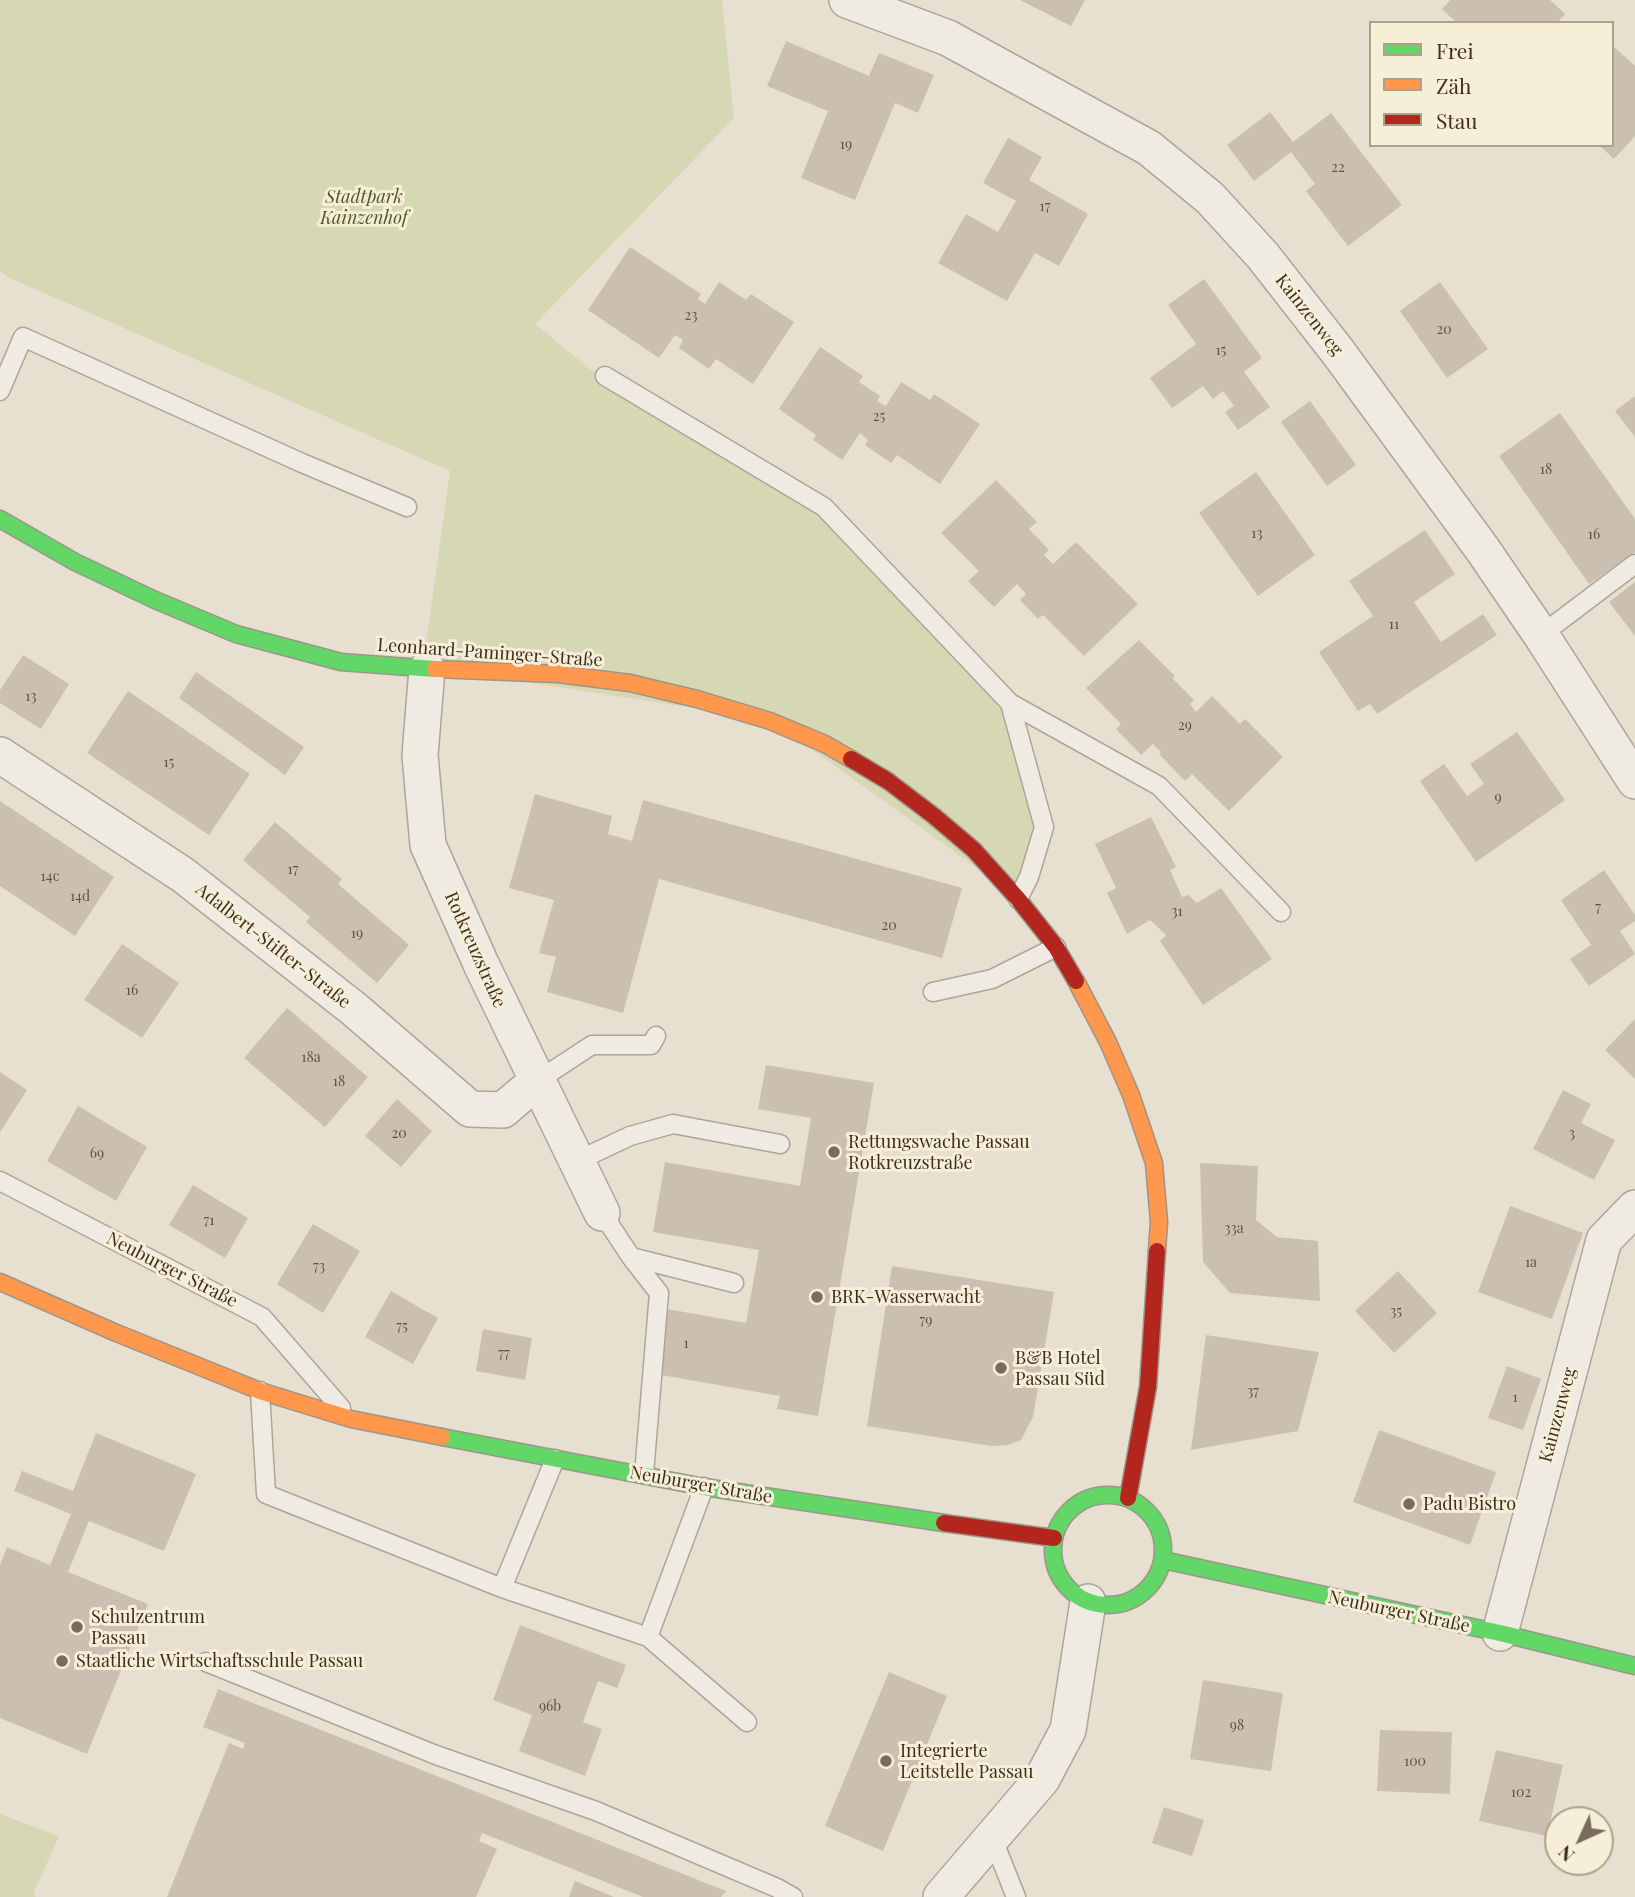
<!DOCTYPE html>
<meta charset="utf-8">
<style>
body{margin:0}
#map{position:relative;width:1635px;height:1897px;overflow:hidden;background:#e7e0d1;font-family:"Playfair Display",serif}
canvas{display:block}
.legend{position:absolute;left:1369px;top:21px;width:245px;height:126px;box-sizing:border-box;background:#f7eed8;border:2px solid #ada18e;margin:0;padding:9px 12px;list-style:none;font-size:21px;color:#3d2e20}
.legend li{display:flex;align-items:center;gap:14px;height:35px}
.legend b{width:35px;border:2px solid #ada18e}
.north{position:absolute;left:1544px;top:1806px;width:70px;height:70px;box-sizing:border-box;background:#f7eed8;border:2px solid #ada18e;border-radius:50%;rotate:225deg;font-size:19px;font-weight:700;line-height:28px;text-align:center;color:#3d2e20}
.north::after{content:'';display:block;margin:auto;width:24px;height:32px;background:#786c5e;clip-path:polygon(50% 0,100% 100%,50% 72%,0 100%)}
</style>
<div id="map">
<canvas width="1635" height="1897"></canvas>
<ul class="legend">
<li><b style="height:9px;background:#63d668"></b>Frei</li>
<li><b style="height:9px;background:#ff974d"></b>Zäh</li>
<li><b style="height:9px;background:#b3261e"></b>Stau</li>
</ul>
<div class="north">N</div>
</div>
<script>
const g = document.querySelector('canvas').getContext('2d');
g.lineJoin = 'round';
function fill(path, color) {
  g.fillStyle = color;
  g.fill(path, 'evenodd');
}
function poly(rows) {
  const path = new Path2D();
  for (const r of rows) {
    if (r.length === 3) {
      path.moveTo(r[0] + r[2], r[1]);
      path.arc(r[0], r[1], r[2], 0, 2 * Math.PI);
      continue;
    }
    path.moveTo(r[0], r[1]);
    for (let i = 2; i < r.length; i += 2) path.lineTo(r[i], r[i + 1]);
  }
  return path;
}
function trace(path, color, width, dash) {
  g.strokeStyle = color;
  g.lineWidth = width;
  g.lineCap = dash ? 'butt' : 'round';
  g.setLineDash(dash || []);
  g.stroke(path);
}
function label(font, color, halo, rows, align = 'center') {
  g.font = font + ' "Playfair Display",serif';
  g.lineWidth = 6;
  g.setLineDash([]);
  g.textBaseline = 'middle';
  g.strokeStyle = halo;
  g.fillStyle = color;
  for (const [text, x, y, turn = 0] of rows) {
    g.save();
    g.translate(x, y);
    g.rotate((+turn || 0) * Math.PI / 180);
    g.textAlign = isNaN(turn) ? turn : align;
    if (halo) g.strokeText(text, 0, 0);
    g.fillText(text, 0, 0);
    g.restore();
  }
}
const green = poly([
 [0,0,722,0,734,118,535,324,601,378,822,511,1009,703,1040,824,1019,898,771,720,423,666,450,471,10,278,0,271],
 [0,1814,59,1836,33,1894,36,1897,0,1897]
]);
const building = poly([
 [1020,0,1085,0,1071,26],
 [1450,0,1550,0,1565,14,1557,23,1457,23,1442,9],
 [786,41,869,76,879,53,934,75,918,113,895,103,855,200,801,178,828,111,767,86],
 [1612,45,1635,66,1635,136,1614,159,1599,145,1612,145],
 [1270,112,1293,142,1331,113,1402,205,1348,246,1306,191,1315,184,1291,152,1254,181,1227,145],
 [1008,138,1042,157,1029,180,1088,214,1059,266,1035,253,1007,301,938,263,966,214,998,232,1016,201,983,183],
 [630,247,701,294,698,299,705,304,719,282,746,300,751,294,794,322,753,384,716,359,709,369,679,348,683,340,675,335,659,358,588,310],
 [1204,279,1262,358,1244,372,1270,407,1238,430,1225,412,1234,406,1223,391,1213,399,1203,386,1172,408,1150,378,1196,344,1168,305],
 [1440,282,1488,349,1447,378,1400,311],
 [820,347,863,376,859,382,880,396,877,401,886,406,901,382,930,400,934,394,980,424,940,484,897,455,891,463,865,445,868,440,860,433,842,460,813,440,816,435,779,409],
 [1635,396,1635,437,1615,411],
 [1310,401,1356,465,1327,486,1281,422],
 [1560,413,1635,519,1635,552,1589,584,1499,456],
 [1256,472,1315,555,1258,596,1199,513],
 [996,480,1037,522,1029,529,1049,550,1044,555,1053,564,1076,542,1138,604,1084,656,1043,615,1038,619,1020,600,1026,594,1017,584,994,607,968,581,979,571,941,533],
 [1425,530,1455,574,1414,602,1441,642,1483,614,1497,635,1377,714,1370,704,1358,711,1319,652,1373,616,1349,581],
 [1635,582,1635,636,1609,602],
 [1139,640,1175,676,1172,678,1194,700,1190,704,1196,712,1212,696,1240,724,1245,719,1283,757,1229,811,1192,774,1185,781,1159,754,1161,752,1153,744,1141,755,1116,729,1121,724,1086,688],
 [23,655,69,684,41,729,0,703,0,690],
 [196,672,304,747,285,775,179,698],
 [128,691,250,774,209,835,87,753],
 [1517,732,1565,800,1476,862,1420,781,1444,764,1467,796,1484,784,1470,764],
 [535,794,612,816,608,834,632,841,643,800,962,888,942,958,659,879,623,1013,547,992,556,957,539,953,554,900,509,888],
 [0,801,114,877,75,936,0,886],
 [1151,817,1176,867,1170,870,1182,897,1188,895,1197,903,1221,888,1272,959,1203,1005,1160,941,1166,935,1150,920,1127,934,1107,893,1116,888,1095,844],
 [275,822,342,879,338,884,409,945,377,983,306,922,310,917,243,860],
 [1604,870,1635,915,1635,921,1620,931,1635,954,1589,986,1570,959,1591,945,1561,900],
 [122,944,179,983,142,1038,84,1000],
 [287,1008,368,1077,325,1127,244,1058],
 [1635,1019,1635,1079,1605,1050],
 [766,1065,874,1083,818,1416,777,1409,780,1396,656,1374,667,1309,746,1323,759,1250,653,1232,665,1162,800,1186,811,1118,758,1109],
 [0,1072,27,1090,0,1132],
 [1563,1090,1591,1104,1581,1123,1615,1140,1594,1180,1533,1149],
 [397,1099,432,1131,401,1167,365,1136],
 [78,1106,147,1147,116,1201,47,1161],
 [1200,1163,1258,1166,1256,1220,1277,1237,1318,1241,1320,1301,1230,1293,1203,1262],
 [193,1185,248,1218,225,1258,169,1225],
 [1510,1206,1583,1233,1552,1319,1478,1292],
 [313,1224,360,1251,323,1313,277,1284],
 [892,1266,1054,1292,1033,1417,1021,1440,1008,1445,991,1446,867,1426],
 [1398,1271,1437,1313,1394,1353,1355,1311],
 [391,1291,438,1318,413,1364,365,1337],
 [483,1329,532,1338,525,1380,476,1371],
 [1206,1335,1319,1352,1298,1431,1191,1450],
 [1507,1366,1541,1379,1523,1430,1488,1418],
 [1379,1430,1496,1472,1470,1545,1353,1502],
 [96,1433,196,1474,164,1551,89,1521,68,1572,148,1604,87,1754,0,1718,0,1565,7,1547,50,1565,71,1514,14,1491,22,1471,73,1491],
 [520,1625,626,1665,617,1688,598,1681,583,1722,602,1729,585,1776,519,1751,532,1715,493,1700],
 [889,1672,947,1696,883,1851,825,1826],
 [1203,1680,1283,1693,1271,1771,1190,1759],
 [218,1689,726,1891,721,1897,643,1897,482,1833,479,1841,497,1849,476,1897,167,1897,229,1743,243,1749,245,1743,203,1727],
 [1380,1730,1452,1732,1450,1794,1377,1791],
 [1496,1750,1563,1765,1547,1836,1479,1821],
 [1164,1807,1204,1820,1192,1856,1152,1843],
 [575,1881,614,1897,569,1897]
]);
const lane = poly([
 [605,376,824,507,1010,703,1159,786,1281,912],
 [0,391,23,337,302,463,407,507],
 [1541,635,1635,564],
 [1010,703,1044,827,1029,877,1018,899],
 [933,992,992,979,1056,947],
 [537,1081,592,1045,651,1045,656,1036],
 [577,1161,630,1136,673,1124,780,1144],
 [0,1181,262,1317,341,1408],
 [602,1213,631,1257,734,1283],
 [631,1257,659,1293,644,1474],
 [260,1391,266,1494,502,1588,555,1459],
 [502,1588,648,1637,704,1487],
 [648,1637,747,1722],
 [206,1662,436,1755,596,1811,777,1888,793,1897],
 [992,1837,1016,1897]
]);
const street = poly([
 [847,0,948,38,1149,148,1210,198,1263,256,1338,352,1483,550,1541,635,1635,781],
 [427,669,420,755,428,845,481,964,602,1213],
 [0,755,183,875,354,1009,470,1109,503,1110,537,1081],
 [1500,1633,1604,1240,1635,1208],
 [941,1897,1042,1779,1068,1730,1088,1602]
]);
const fast = poly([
 [0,519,75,562,155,600,236,634,341,662,435,669],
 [442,1437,704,1487,944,1523],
 [1108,1550,55],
 [1163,1560,1500,1633,1635,1666]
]);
const slow = poly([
 [435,669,558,674,630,683,697,699,770,721,825,744,851,759],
 [1076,981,1108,1042,1131,1095,1154,1163,1159,1222,1157,1251],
 [0,1282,114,1332,260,1391,351,1419,442,1437]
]);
const jam = poly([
 [851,759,888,781,934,816,974,850,1018,899,1056,947,1076,981],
 [1128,1498,1148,1387,1157,1251],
 [944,1523,1054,1538]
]);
const markers = [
 [834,1152,7,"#786c5e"],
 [817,1297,7,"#786c5e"],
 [1001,1368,7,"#786c5e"],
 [1409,1504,7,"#786c5e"],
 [77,1627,7,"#786c5e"],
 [62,1661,7,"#786c5e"],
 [886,1761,7,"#786c5e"]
];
const numberNames = [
 ["19",846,145],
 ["22",1338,168],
 ["17",1045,207],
 ["23",691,316],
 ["20",1444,330],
 ["15",1221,351],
 ["25",879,417],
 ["18",1546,470],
 ["13",1257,534],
 ["16",1594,535],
 ["11",1394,625],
 ["13",31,697],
 ["29",1185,726],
 ["15",169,763],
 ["9",1498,798],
 ["17",293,870],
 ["14c",50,877],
 ["14d",80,897],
 ["7",1598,908],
 ["31",1177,912],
 ["20",889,926],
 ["19",357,934],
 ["16",132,991],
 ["18a",311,1058],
 ["18",339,1082],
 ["20",399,1134],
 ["3",1572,1134],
 ["69",97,1154],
 ["71",209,1221],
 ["33a",1234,1229],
 ["1a",1531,1263],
 ["73",319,1267],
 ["35",1396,1312],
 ["79",926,1321],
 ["75",402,1327],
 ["1",686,1344],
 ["77",504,1354],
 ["37",1253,1392],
 ["1",1515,1398],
 ["96b",550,1707],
 ["98",1237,1726],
 ["100",1415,1762],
 ["102",1521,1793]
];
const parkNames = [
 ["Stadtpark",364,197],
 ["Kainzenhof",364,218]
];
const streetNames = [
 ["Kainzenweg",1309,315,52],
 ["Leonhard-Paminger-Straße",490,653,4],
 ["Adalbert-Stifter-Straße",273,946,38],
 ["Rotkreuzstraße",475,950,66],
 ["Neuburger Straße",172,1270,27],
 ["Kainzenweg",1558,1415,-75],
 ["Neuburger Straße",701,1485,10],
 ["Neuburger Straße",1399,1612,12]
];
const poiNames = [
 ["Rettungswache Passau",848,1142],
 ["Rotkreuzstraße",848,1163],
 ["BRK-Wasserwacht",831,1297],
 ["B&B Hotel",1015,1358],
 ["Passau Süd",1015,1379],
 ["Padu Bistro",1423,1504],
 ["Schulzentrum",91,1617],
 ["Passau",91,1638],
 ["Staatliche Wirtschaftsschule Passau",76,1661],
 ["Integrierte",900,1751],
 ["Leitstelle Passau",900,1772]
];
fill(green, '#d6d7b3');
fill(building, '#cbbfb2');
trace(lane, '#ada599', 21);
trace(street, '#ada599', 38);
trace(fast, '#9c958a', 19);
trace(slow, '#9c958a', 19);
trace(jam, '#9c958a', 19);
trace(lane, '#efebe3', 18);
trace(street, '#efebe3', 35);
trace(fast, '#63d668', 16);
trace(slow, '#ff974d', 16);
trace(jam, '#b3261e', 16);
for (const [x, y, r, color] of markers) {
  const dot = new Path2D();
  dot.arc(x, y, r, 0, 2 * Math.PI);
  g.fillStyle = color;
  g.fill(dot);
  trace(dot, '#f7eed8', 2.5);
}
label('14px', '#605244', null, numberNames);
label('italic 18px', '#4d5a26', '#f7eed8', parkNames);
label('18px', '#3d2e20', '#f7eed8', streetNames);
label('18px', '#3d2e20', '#f7eed8', poiNames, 'left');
</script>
